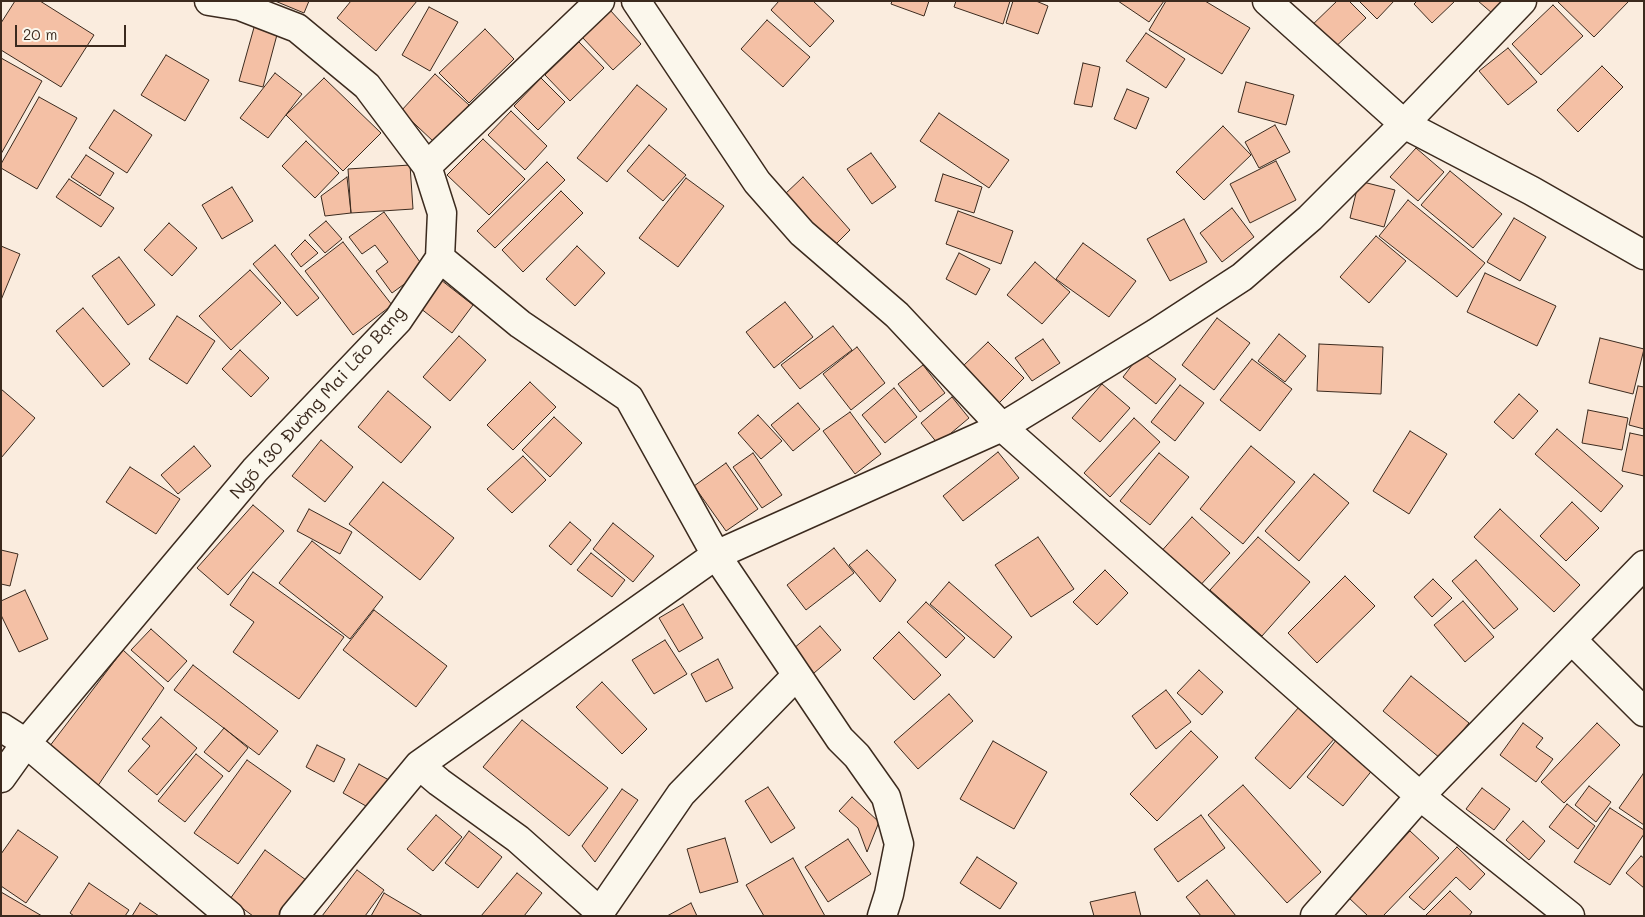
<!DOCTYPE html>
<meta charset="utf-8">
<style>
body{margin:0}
#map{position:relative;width:1645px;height:917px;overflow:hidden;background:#faecde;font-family:Mali,sans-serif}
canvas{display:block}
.frame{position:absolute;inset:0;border:2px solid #3b2a1e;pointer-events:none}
.scale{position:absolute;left:15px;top:25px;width:111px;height:22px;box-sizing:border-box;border:2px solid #3b2a1e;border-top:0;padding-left:6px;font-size:15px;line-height:18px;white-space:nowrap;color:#3b2a1e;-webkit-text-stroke:4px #fbf7ec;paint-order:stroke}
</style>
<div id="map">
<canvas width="1645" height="917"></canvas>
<div class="frame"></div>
<div class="scale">20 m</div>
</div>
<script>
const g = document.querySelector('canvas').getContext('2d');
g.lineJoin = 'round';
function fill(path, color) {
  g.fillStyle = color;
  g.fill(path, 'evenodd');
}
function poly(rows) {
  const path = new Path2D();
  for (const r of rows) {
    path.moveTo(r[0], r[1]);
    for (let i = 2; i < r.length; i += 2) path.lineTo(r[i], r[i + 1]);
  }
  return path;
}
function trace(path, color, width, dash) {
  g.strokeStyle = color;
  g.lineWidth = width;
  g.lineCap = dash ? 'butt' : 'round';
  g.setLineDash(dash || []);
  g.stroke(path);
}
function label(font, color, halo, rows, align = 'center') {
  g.font = font + ' Mali,sans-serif';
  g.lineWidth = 5;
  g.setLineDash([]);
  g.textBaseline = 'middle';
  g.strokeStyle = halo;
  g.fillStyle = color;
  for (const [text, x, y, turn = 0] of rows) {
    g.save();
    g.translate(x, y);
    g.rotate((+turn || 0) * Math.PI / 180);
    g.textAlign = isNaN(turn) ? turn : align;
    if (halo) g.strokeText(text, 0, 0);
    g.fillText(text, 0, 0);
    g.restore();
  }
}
const building = poly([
 [15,1,40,1,94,35,61,87,1,50,1,23,15,1],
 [275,1,309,1,304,13,275,1],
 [351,1,417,1,376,51,337,18,351,1],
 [779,1,813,1,834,21,810,47,771,10,779,1],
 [892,1,929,1,924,16,891,4,892,1],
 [956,1,1010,1,1003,24,954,7,956,1],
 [1013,1,1036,1,1048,6,1038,34,1006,23,1013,1],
 [1118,1,1164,1,1149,22,1118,1],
 [1166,1,1205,1,1250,28,1222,74,1149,30,1166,1],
 [1337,1,1349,1,1366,18,1330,52,1308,29,1337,1],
 [1359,1,1394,1,1377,19,1359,1],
 [1417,1,1455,1,1432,23,1414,4,1417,1],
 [1478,1,1502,1,1492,13,1478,1],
 [1557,1,1629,1,1594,37,1557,1],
 [1553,5,1583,36,1541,75,1512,44,1553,5],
 [429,7,458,22,430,71,402,55,429,7],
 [610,10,641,44,613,70,582,37,610,10],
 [767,20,810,57,783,87,741,49,767,20],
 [255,24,278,31,263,87,239,81,255,24],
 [485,29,514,59,469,103,439,73,485,29],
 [1146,33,1185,59,1166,88,1126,61,1146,33],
 [579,42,604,68,570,101,545,75,579,42],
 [1508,48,1537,82,1508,105,1479,71,1508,48],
 [166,55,209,80,185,121,141,95,166,55],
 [1,58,42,81,1,154,1,58],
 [1083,63,1100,67,1092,107,1074,104,1083,63],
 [1602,66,1623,87,1578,132,1557,110,1602,66],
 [275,73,302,94,268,138,240,118,275,73],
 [435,74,469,105,434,142,401,111,435,74],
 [324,78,381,133,343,171,286,115,324,78],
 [541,78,565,102,538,130,514,106,541,78],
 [1246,82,1294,95,1286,125,1238,112,1246,82],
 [637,85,667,109,607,182,577,158,637,85],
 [1127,89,1149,98,1136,129,1114,119,1127,89],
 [39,97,77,118,37,189,1,168,1,164,39,97],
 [114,110,152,135,127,173,89,148,114,110],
 [511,111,547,146,525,170,488,135,511,111],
 [939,113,1009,160,989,188,920,141,939,113],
 [1275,125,1290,152,1259,168,1245,142,1275,125],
 [1223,126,1251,155,1204,200,1176,172,1223,126],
 [483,139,525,179,489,215,447,175,483,139],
 [306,141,339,173,315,198,282,166,306,141],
 [649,145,686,175,663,201,627,171,649,145],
 [1416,148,1444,172,1418,201,1390,177,1416,148],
 [871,153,896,187,872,204,847,169,871,153],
 [86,155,114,173,100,196,71,177,86,155],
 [1276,161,1296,200,1250,223,1230,184,1276,161],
 [547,162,565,180,495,248,477,231,547,162],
 [410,165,413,209,351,213,348,169,410,165],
 [1450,171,1502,214,1473,248,1421,205,1450,171],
 [943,174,982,187,974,213,935,201,943,174],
 [347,177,351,213,325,216,321,196,347,177],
 [803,177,850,230,832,248,784,195,803,177],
 [686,178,724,206,678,267,639,238,686,178],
 [69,179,114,208,101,227,56,197,69,179],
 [1359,181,1395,190,1384,227,1350,218,1359,181],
 [232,187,253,221,222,239,202,205,232,187],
 [561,191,583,213,523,272,502,250,561,191],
 [1408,200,1485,263,1457,297,1379,236,1408,200],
 [1232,208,1254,237,1222,262,1200,233,1232,208],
 [958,211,1013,231,1001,264,946,244,958,211],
 [384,212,425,269,392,293,376,271,388,262,375,245,362,254,349,237,384,212],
 [1514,218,1546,237,1520,281,1487,262,1514,218],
 [1184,219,1207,262,1170,281,1147,239,1184,219],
 [326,221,342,239,325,253,309,235,326,221],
 [169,223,197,248,172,276,144,250,169,223],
 [1376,236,1406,261,1369,303,1340,277,1376,236],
 [305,240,318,253,301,267,291,254,305,240],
 [343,242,392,305,353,335,305,271,343,242],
 [1083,243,1136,281,1109,317,1056,279,1083,243],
 [275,245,319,298,297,316,253,264,275,245],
 [1,246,20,254,1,300,1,246],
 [577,246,605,273,575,306,546,279,577,246],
 [959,253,990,269,976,295,946,279,959,253],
 [119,257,155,305,128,325,92,276,119,257],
 [1035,262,1070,292,1042,324,1007,295,1035,262],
 [250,270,281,303,231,350,199,316,250,270],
 [1485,273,1556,306,1537,346,1467,312,1485,273],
 [441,280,473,305,452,333,420,308,441,280],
 [785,302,813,337,774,368,746,332,785,302],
 [83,308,130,364,103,387,56,331,83,308],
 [177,316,215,341,187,384,149,359,177,316],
 [1217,318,1250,343,1214,390,1182,365,1217,318],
 [833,326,852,350,800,389,781,365,833,326],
 [1279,334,1306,356,1285,382,1258,361,1279,334],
 [459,336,486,360,450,401,423,377,459,336],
 [1600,338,1644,349,1633,394,1589,383,1600,338],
 [1043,339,1060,363,1032,381,1015,358,1043,339],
 [988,342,1024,378,999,403,963,366,988,342],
 [1319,344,1383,347,1381,394,1317,391,1319,344],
 [857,347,885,383,851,410,823,374,857,347],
 [240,350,269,378,251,397,222,369,240,350],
 [1142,352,1176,379,1156,404,1123,377,1142,352],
 [1252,359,1292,389,1260,431,1220,400,1252,359],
 [923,365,945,393,920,412,898,384,923,365],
 [530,382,556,407,513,450,487,425,530,382],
 [1102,384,1130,408,1100,442,1072,418,1102,384],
 [1180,385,1204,403,1175,441,1151,422,1180,385],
 [1638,386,1644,387,1644,429,1629,425,1638,386],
 [894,388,917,417,885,443,862,415,894,388],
 [1,389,35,418,1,458,1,389],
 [388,391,431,427,401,463,358,427,388,391],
 [1519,394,1538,411,1513,439,1494,422,1519,394],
 [952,397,969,418,938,444,921,423,952,397],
 [798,403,820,429,793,451,771,425,798,403],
 [1588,410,1628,418,1622,450,1582,443,1588,410],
 [850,412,881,454,855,474,823,431,850,412],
 [758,415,782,441,761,459,738,433,758,415],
 [554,417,582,443,550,477,522,450,554,417],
 [1134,418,1160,442,1110,497,1084,473,1134,418],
 [1557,429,1623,486,1601,512,1535,454,1557,429],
 [1410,431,1447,454,1409,514,1373,491,1410,431],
 [1630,433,1644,436,1644,476,1622,471,1630,433],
 [321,440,353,467,325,502,292,476,321,440],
 [194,446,211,466,178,494,161,475,194,446],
 [1251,446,1295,482,1243,544,1200,509,1251,446],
 [998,452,1019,478,963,521,943,496,998,452],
 [753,453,782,495,762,508,733,467,753,453],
 [1159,453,1189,477,1150,525,1120,501,1159,453],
 [523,456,546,480,512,513,487,489,523,456],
 [726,463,758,509,726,531,694,486,726,463],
 [130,467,180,499,156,534,106,502,130,467],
 [1314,474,1349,503,1299,561,1265,531,1314,474],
 [383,482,454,538,420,580,349,524,383,482],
 [1572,502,1599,528,1566,561,1540,536,1572,502],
 [253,505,284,531,228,595,197,568,253,505],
 [309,509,352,532,340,554,297,531,309,509],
 [1500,509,1580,585,1554,612,1474,537,1500,509],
 [1192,517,1230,553,1196,590,1158,555,1192,517],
 [570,522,591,540,571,565,549,546,570,522],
 [613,523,654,556,633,582,593,549,613,523],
 [1038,537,1074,589,1031,617,995,565,1038,537],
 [1258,537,1310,582,1262,636,1210,590,1258,537],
 [312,541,383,597,350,639,279,583,312,541],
 [834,548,854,573,806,610,787,585,834,548],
 [1,550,18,554,10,586,1,584,1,550],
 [867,550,896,580,880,602,849,565,867,550],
 [591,553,625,580,612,597,577,570,591,553],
 [1476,560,1518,609,1494,629,1452,581,1476,560],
 [1105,570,1128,593,1097,625,1073,602,1105,570],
 [253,572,344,637,299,699,233,652,254,622,230,605,253,572],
 [1345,576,1375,606,1317,663,1288,633,1345,576],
 [1433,579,1452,598,1432,617,1414,597,1433,579],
 [949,582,1012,637,994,658,930,604,949,582],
 [25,590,48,639,19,652,1,615,1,601,25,590],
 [1463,601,1494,637,1465,662,1434,625,1463,601],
 [926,602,965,638,946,658,907,622,926,602],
 [683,604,703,638,679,652,659,618,683,604],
 [374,610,447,666,416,707,343,650,374,610],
 [820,626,841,650,814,673,793,649,820,626],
 [151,629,187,661,168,682,131,650,151,629],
 [899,632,941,675,914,700,873,658,899,632],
 [665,640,687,674,654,694,632,660,665,640],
 [123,650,164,688,93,793,46,751,123,650],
 [718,659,733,688,706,702,691,674,718,659],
 [193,665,278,731,259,755,174,690,193,665],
 [1199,670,1223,692,1202,715,1177,693,1199,670],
 [1411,676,1469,723,1440,758,1383,711,1411,676],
 [602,682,647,729,622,754,576,707,602,682],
 [1166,690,1191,722,1156,749,1132,716,1166,690],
 [949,694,973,721,918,769,894,742,949,694],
 [1299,707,1335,738,1290,789,1255,758,1299,707],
 [161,717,197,748,157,795,128,771,150,746,142,739,161,717],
 [522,720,608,788,569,836,483,767,522,720],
 [1523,723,1543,738,1536,747,1553,759,1536,782,1500,755,1523,723],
 [1597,723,1620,745,1564,803,1541,782,1597,723],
 [224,728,248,748,229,772,204,752,224,728],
 [1191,731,1218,757,1157,821,1130,794,1191,731],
 [1337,739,1374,768,1343,806,1307,777,1337,739],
 [993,741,1047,772,1014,829,960,799,993,741],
 [317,745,345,759,334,782,306,767,317,745],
 [196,754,223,776,185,822,158,801,196,754],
 [247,760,291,791,238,864,194,833,247,760],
 [359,764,389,780,373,810,343,793,359,764],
 [1643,774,1644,775,1644,825,1619,808,1643,774],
 [1243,785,1321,872,1287,903,1208,815,1243,785],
 [1589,786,1611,802,1596,822,1575,805,1589,786],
 [768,787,795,828,771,843,745,801,768,787],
 [1482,788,1510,809,1494,830,1466,809,1482,788],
 [622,789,638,800,595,862,582,846,622,789],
 [852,797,879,822,867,852,858,828,839,811,852,797],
 [1567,804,1595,826,1578,849,1549,827,1567,804],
 [1610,808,1644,830,1644,834,1610,885,1574,862,1610,808],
 [436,815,462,837,433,871,407,849,436,815],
 [1201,815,1225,848,1178,882,1154,849,1201,815],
 [1523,821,1545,841,1529,860,1506,840,1523,821],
 [18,830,58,857,26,903,1,886,1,854,18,830],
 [469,831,502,857,478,888,445,863,469,831],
 [1410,831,1439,858,1383,916,1368,916,1348,897,1410,831],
 [725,838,738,882,700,893,687,849,725,838],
 [848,839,871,874,828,902,805,867,848,839],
 [1457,847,1485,874,1470,890,1456,877,1424,910,1409,897,1457,847],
 [265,850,306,880,280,916,253,916,230,899,265,850],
 [1641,856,1644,858,1644,888,1626,873,1641,856],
 [977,857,1017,883,1000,909,960,883,977,857],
 [793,858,825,916,764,916,746,885,793,858],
 [357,870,384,890,365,916,322,916,357,870],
 [517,873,542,893,524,916,481,916,517,873],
 [1207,880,1236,916,1201,916,1186,897,1207,880],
 [89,883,129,910,125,916,74,916,70,913,89,883],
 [1450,891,1472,912,1469,916,1425,916,1450,891],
 [1,892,42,916,1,916,1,892],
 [1135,892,1141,916,1094,916,1090,902,1135,892],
 [384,893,423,916,371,916,384,893],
 [140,903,159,916,132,916,140,903],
 [691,903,697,916,667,916,691,903]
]);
const minor = poly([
 [209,1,240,6,297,28,367,86,427,166,442,213,440,258,398,320,255,470,26,743,230,916],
 [636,1,757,182,802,233,897,315,1002,427,1156,333,1242,277,1310,218,1404,124,1522,1],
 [1267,1,1404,124,1532,191,1644,255],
 [427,166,600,1],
 [440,258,520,324,629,398,716,555,797,675,681,794,600,912,599,916],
 [1572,640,1644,712],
 [797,675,840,739,857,756,886,797,899,844,889,894,882,916],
 [1,727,26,743,1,778],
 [419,765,439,782,518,839,600,912],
 [294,916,419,765,716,555,1002,427,1420,796,1570,916],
 [1315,916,1420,796,1644,565]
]);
const streetNames = [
 ["Ngõ 130 Đường Mai Lão Bạng",318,403,-48]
];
fill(building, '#f4c0a5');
trace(building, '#3b2a1e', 1);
trace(minor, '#3b2a1e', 31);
trace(minor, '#fbf7ec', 28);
label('18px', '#3b2a1e', '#fbf7ec', streetNames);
</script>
